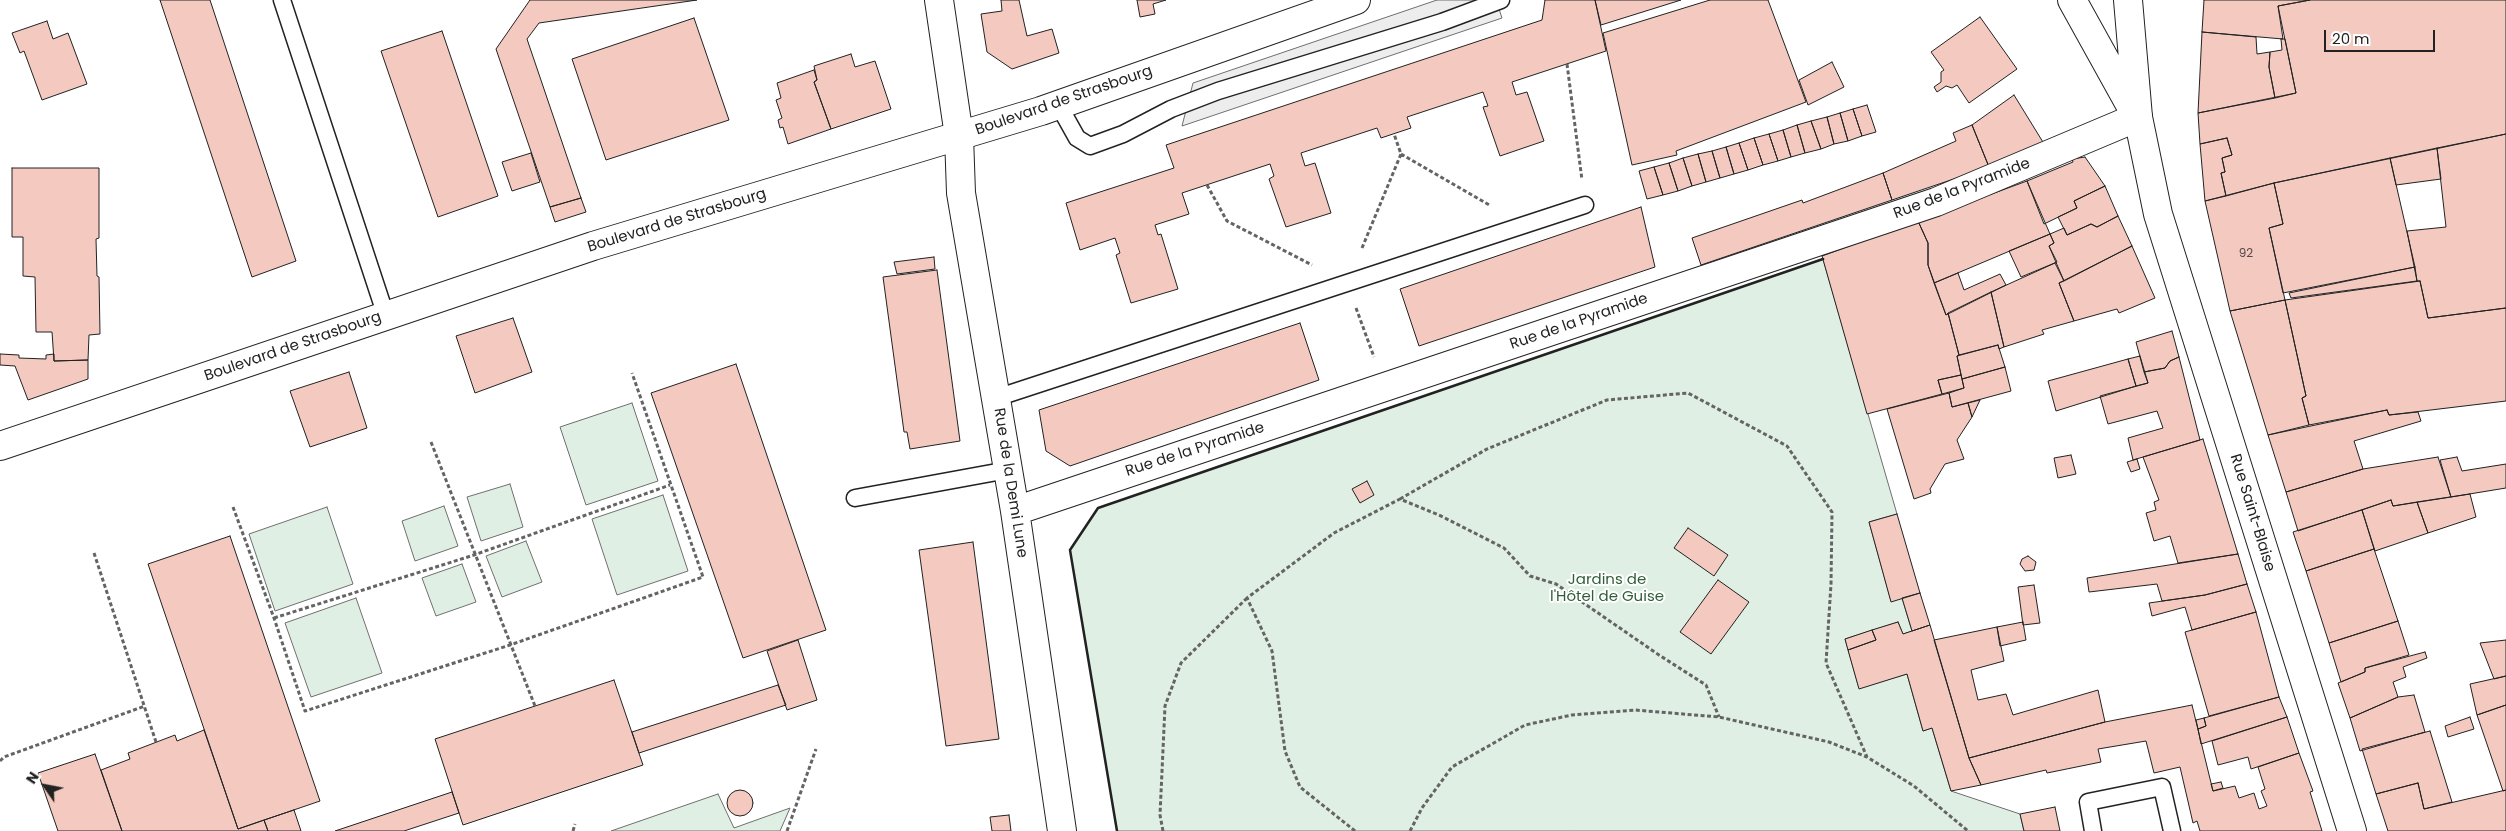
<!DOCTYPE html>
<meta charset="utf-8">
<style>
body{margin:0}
#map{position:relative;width:2506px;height:831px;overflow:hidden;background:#fff;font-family:Poppins,sans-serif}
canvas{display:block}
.north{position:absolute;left:20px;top:761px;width:50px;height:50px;-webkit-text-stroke:4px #fff;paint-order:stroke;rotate:303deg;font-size:14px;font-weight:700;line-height:20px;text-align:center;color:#222}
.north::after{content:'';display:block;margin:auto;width:18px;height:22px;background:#222;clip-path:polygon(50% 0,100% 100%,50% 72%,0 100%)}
.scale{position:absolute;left:2324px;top:30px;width:111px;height:22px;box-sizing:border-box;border:2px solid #222;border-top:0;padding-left:6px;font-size:15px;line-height:18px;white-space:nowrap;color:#222;-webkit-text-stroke:4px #fff;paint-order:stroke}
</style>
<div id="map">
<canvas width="2506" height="831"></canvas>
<div class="north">N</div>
<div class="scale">20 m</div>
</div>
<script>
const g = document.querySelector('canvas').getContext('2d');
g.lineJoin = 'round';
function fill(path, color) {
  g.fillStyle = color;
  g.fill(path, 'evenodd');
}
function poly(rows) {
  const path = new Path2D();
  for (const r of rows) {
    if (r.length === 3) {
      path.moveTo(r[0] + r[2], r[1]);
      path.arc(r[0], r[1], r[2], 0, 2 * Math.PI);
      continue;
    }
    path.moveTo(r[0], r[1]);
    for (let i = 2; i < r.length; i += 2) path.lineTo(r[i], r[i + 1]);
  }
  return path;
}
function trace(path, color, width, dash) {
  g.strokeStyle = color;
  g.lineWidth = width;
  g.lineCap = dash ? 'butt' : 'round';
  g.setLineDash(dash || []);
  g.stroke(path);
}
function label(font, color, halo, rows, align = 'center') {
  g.font = font + ' Poppins,sans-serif';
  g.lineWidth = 4;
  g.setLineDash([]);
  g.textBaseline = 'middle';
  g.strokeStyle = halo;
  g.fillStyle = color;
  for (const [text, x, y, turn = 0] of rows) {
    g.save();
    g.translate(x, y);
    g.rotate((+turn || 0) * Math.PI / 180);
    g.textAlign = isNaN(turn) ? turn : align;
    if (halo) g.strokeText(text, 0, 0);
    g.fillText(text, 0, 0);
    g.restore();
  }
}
const green = poly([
 [1823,259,1897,514,1869,522,1891,601,1902,598,1912,631,1903,634,1898,622,1845,639,1859,688,1907,674,1923,731,1932,728,1951,791,2020,814,2024,831,1117,831,1070,550,1098,508,1823,259],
 [632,403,658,481,586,505,560,427,632,403],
 [510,484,523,527,481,541,467,497,510,484],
 [663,495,688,571,617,595,592,519,663,495],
 [444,506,458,546,415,561,402,521,444,506],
 [327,507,353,584,275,611,249,534,327,507],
 [526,541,542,582,502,597,486,556,526,541],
 [462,564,476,602,436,616,422,578,462,564],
 [356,598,382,673,311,697,285,623,356,598],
 [718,794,734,828,790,808,780,831,611,831,718,794]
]);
const parking = poly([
 [1437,0,1496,0,1502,18,1182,126,1193,83,1437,0]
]);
const building = poly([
 [160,0,210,0,296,261,252,277,160,0],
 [530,0,697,0,539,23,527,39,581,198,550,207,496,49,530,0],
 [1001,0,1019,0,1027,36,1052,29,1059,53,1012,69,987,52,981,14,1002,11,1001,0],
 [1137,0,1166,0,1153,4,1155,14,1140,17,1137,0],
 [1545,0,1595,0,1606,51,1512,82,1516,95,1527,92,1544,141,1500,156,1483,107,1488,106,1483,92,1407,117,1411,128,1381,138,1377,128,1301,153,1305,166,1315,163,1331,213,1286,227,1269,179,1274,176,1270,164,1182,193,1189,214,1155,225,1158,235,1161,234,1178,289,1131,303,1116,255,1120,253,1115,238,1080,250,1066,203,1174,168,1166,145,1542,20,1545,0],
 [1595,0,1681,0,1601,25,1595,0],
 [1710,0,1768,0,1806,102,1676,151,1677,155,1632,165,1603,33,1710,0],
 [2204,0,2310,0,2278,6,2283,39,2202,32,2204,0],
 [2310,0,2506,0,2506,134,2274,183,2226,196,2221,173,2225,172,2222,158,2232,155,2227,138,2200,144,2198,113,2296,93,2278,6,2310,0],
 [1980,17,2017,69,1969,103,1957,85,1952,88,1946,86,1937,92,1934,87,1941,82,1941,72,1944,70,1931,52,1980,17],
 [694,18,729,120,606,160,572,59,694,18],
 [47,21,53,39,68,33,87,84,42,100,24,51,20,53,12,33,47,21],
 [442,31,498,196,438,217,381,51,442,31],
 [2202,32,2256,37,2257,54,2270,52,2269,67,2275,98,2198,113,2202,32],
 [2281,39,2285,39,2296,93,2275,98,2269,67,2270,52,2282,50,2281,39],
 [851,54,855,67,875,61,891,109,831,129,814,82,817,80,814,66,851,54],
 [1832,62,1844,87,1808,105,1799,80,1832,62],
 [814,70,817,80,814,82,831,129,788,144,783,127,780,128,778,120,782,118,776,100,781,98,777,83,814,70],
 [2014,95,2046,147,1989,167,1972,125,2014,95],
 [1867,105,1876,132,1862,136,1853,109,1867,105],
 [1853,109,1862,136,1848,141,1840,113,1853,109],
 [1840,113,1848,141,1834,144,1827,117,1840,113],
 [1827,117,1834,144,1821,149,1811,121,1827,117],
 [1811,121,1821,149,1805,153,1797,125,1811,121],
 [1797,125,1805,153,1791,157,1783,130,1797,125],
 [1972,125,1989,167,1892,200,1883,173,1956,141,1953,133,1972,125],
 [1783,130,1791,157,1778,161,1769,134,1783,130],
 [1769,134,1778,161,1763,165,1754,138,1769,134],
 [2506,134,2506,308,2428,318,2420,281,2417,281,2407,231,2446,227,2437,148,2506,134],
 [1754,138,1763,165,1748,170,1739,143,1754,138],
 [2227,138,2232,155,2222,158,2225,172,2221,173,2226,196,2205,201,2200,144,2227,138],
 [1739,143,1748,170,1734,174,1726,147,1739,143],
 [1726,147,1734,174,1720,178,1712,151,1726,147],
 [2437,148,2441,179,2396,185,2390,158,2437,148],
 [1712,151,1720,178,1706,182,1698,154,1712,151],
 [531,153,540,182,512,191,502,162,531,153],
 [1698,154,1706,182,1692,186,1683,158,1698,154],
 [2085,157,2105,186,2074,201,2077,208,2044,224,2027,181,2073,162,2072,159,2085,157],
 [1683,158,1692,186,1678,191,1669,163,1683,158],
 [2390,158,2415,267,2283,293,2269,228,2283,224,2274,183,2390,158],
 [1669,163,1678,191,1663,195,1654,167,1669,163],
 [1654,167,1663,195,1647,199,1639,171,1654,167],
 [12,168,99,168,99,238,96,239,97,276,99,277,100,334,89,335,88,360,54,361,52,332,36,332,35,277,23,276,23,237,12,237,12,168],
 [1883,173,1892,200,1701,265,1692,238,1802,200,1803,203,1883,173],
 [2027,181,2050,234,1934,283,1928,265,1928,243,1918,221,2027,181],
 [2274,183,2283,224,2269,228,2285,300,2230,311,2205,201,2274,183],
 [2105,186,2118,216,2097,227,2091,224,2067,235,2058,217,2077,208,2074,201,2105,186],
 [581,198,586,212,555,222,550,207,581,198],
 [1641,207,1655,267,1419,346,1400,289,1641,207],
 [2118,216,2132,246,2064,281,2049,246,2054,243,2050,234,2064,228,2067,235,2091,224,2097,227,2118,216],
 [1918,221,1928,243,1928,265,1946,315,1948,313,1959,355,1957,356,1961,375,1938,380,1942,394,1867,414,1822,256,1918,221],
 [2050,234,2054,243,2049,246,2057,262,2021,277,2009,251,2050,234],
 [2132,246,2155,298,2119,313,2117,309,2074,321,2059,283,2132,246],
 [934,257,935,269,897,274,894,262,934,257],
 [2055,263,2064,281,2059,283,2074,321,2042,330,2044,334,2004,347,1991,292,2055,263],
 [2415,267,2417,281,2291,298,2289,293,2415,267],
 [937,270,960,441,910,449,907,432,904,432,883,277,937,270],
 [1958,273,1964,290,2000,274,2006,285,1946,315,1934,283,1958,273],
 [2420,281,2428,318,2506,308,2506,401,2389,415,2387,410,2309,425,2302,398,2306,396,2285,300,2420,281],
 [1991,292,2004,347,1999,349,1998,345,1959,355,1948,313,1991,292],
 [2285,300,2306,396,2302,398,2309,425,2268,435,2230,311,2285,300],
 [513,318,532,372,475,393,456,336,513,318],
 [1300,323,1319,380,1070,466,1046,451,1039,410,1300,323],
 [2172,331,2179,357,2170,361,2165,368,2144,372,2136,342,2172,331],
 [1998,345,2005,367,1962,379,1957,356,1998,345],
 [0,354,19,355,19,358,46,359,46,355,54,354,54,361,88,360,88,379,28,400,15,366,0,365,0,354],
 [2140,356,2148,383,2136,386,2128,359,2140,356],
 [2179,357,2200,440,2133,460,2128,438,2163,428,2157,411,2108,424,2100,396,2148,383,2144,372,2165,368,2170,361,2179,357],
 [2128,359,2136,386,2056,411,2048,381,2128,359],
 [736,364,826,630,743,658,651,393,736,364],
 [2005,367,2011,391,1952,407,1949,393,1964,388,1962,379,2005,367],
 [349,372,367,428,310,447,290,391,349,372],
 [1961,375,1964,388,1942,394,1938,380,1961,375],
 [1949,393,1952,407,1968,403,1972,417,1957,440,1964,459,1945,464,1930,489,1931,493,1914,499,1887,409,1949,393],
 [1980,400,1972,417,1968,403,1980,400],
 [2387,410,2389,415,2418,412,2421,421,2354,441,2363,469,2286,492,2268,435,2387,410],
 [2203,439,2238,554,2178,563,2170,536,2154,541,2146,513,2156,510,2154,502,2159,500,2143,457,2203,439],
 [2071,455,2076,474,2058,478,2054,458,2071,455],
 [2438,457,2451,497,2393,506,2391,500,2298,531,2286,492,2363,469,2438,457],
 [2457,457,2462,471,2506,464,2506,488,2451,497,2440,460,2457,457],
 [2137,459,2140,469,2131,472,2127,462,2137,459],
 [1367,481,1374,495,1360,503,1352,489,1367,481],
 [2470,494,2476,517,2428,533,2417,502,2470,494],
 [2391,500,2393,506,2417,502,2428,533,2375,551,2362,510,2391,500],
 [2362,510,2374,549,2306,571,2293,532,2362,510],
 [1897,514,1920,593,1891,602,1869,522,1897,514],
 [1688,528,1728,555,1714,576,1674,548,1688,528],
 [230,536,320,801,238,829,148,564,230,536],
 [973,542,999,739,946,746,919,550,973,542],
 [2374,549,2398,621,2329,643,2306,571,2374,549],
 [2238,554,2247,584,2205,595,2162,601,2157,584,2089,592,2087,578,2238,554],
 [2028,556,2036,562,2034,570,2025,571,2020,564,2022,559,2028,556],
 [1718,580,1749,602,1711,654,1680,632,1718,580],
 [2247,584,2256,612,2192,630,2185,607,2152,616,2149,603,2205,595,2247,584],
 [2034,585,2040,623,2023,625,2018,587,2034,585],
 [1920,593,1930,625,1912,631,1902,598,1920,593],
 [2256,612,2279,697,2209,716,2185,632,2256,612],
 [2398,621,2409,655,2365,668,2365,672,2341,682,2329,643,2398,621],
 [1898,622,1903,634,1930,625,1969,758,1981,785,1951,791,1932,728,1923,731,1907,674,1859,689,1848,650,1876,640,1872,630,1898,622],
 [2023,622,2026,640,2000,646,1997,627,2023,622],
 [1997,627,2004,661,1971,670,1978,700,2006,694,2013,715,2098,690,2105,722,1969,758,1934,640,1997,627],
 [1872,630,1876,640,1848,650,1845,639,1872,630],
 [798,640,817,700,787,710,767,651,798,640],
 [2506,640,2506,676,2494,679,2480,643,2506,640],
 [2425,652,2427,658,2403,667,2406,677,2393,682,2398,697,2350,718,2338,683,2365,672,2365,668,2425,652],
 [2506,676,2506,705,2477,715,2470,684,2506,676],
 [614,680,643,765,463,825,435,739,614,680],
 [778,685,786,705,639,753,632,732,778,685],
 [2414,695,2425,732,2360,751,2350,718,2398,697,2414,695],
 [2279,697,2287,717,2201,744,2198,729,2206,726,2204,718,2279,697],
 [2192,705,2213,791,2235,786,2239,798,2254,793,2259,809,2267,806,2261,791,2265,789,2258,767,2299,753,2313,791,2310,792,2322,831,2200,831,2197,821,2193,823,2180,767,2154,773,2146,741,2098,749,2101,762,2047,773,2046,770,1981,785,1969,758,2105,722,2192,705],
 [2506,705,2506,790,2503,791,2477,715,2506,705],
 [2287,717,2299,753,2251,769,2248,757,2218,765,2212,741,2287,717],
 [2470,717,2474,729,2448,737,2445,726,2470,717],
 [2204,718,2206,726,2198,729,2196,720,2204,718],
 [204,730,238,829,264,820,268,831,122,831,101,770,130,759,128,753,175,735,177,741,204,730],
 [2430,731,2452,802,2424,809,2418,783,2376,794,2362,749,2430,731],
 [95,754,122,831,58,831,38,773,95,754],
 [2221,782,2223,788,2213,791,2211,784,2221,782],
 [2418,783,2424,809,2506,790,2506,831,2388,831,2376,794,2418,783],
 [740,803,13],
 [452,792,459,813,404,831,335,831,452,792],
 [2055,807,2060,831,2024,831,2020,814,2055,807],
 [294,810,301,831,268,831,264,820,294,810],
 [1009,815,1011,831,992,831,990,817,1009,815]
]);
const path = poly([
 [1567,64,1582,180],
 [1401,154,1491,206],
 [1207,185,1227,221,1312,265],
 [1362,248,1401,154,1394,134],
 [1356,308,1374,357],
 [431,442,535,706],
 [1400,499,1487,449,1607,400,1688,393,1787,446,1832,512,1831,584,1826,663,1867,757],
 [233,507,274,618,305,711,510,645,703,577,632,373],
 [94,553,156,742],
 [274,618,474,555,670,485],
 [0,761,4,757,145,706],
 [573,831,575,824],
 [787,831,816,749],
 [1163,831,1160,815,1165,706,1181,663,1247,598],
 [1355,831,1300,787,1285,751,1272,651,1247,598,1334,533,1400,499,1441,516,1504,548,1530,576,1556,584,1659,655,1706,685,1719,717],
 [1410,831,1422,808,1452,767,1525,725,1572,715,1635,710,1719,717,1829,742,1867,757,1914,786,1968,831]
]);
const service = poly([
 [282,0,386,316],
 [1058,104,1077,138,1090,146,1123,134,1171,109,1218,91,1442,22,1501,0],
 [996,398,1585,205],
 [855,498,1008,470],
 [2093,831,2088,802,2162,787,2172,831]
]);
const minor = poly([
 [939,0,959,136,961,193,1015,511,1062,831],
 [1015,511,1936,202,2138,117]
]);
const tertiary = poly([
 [2072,0,2133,110],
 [2128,0,2138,117,2158,214,2352,831]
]);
const secondary = poly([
 [0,446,593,246,1041,111,1356,0]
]);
const wall = poly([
 [1117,831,1070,550,1098,508,1823,259]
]);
const numberNames = [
 ["92",2246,254]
];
const streetNames = [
 ["Boulevard de Strasbourg",1064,101,-19],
 ["Rue de la Pyramide",1962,189,-21],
 ["Boulevard de Strasbourg",677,221,-17],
 ["Rue de la Pyramide",1579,322,-19],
 ["Boulevard de Strasbourg",293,347,-19],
 ["Rue de la Pyramide",1195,450,-18],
 ["Rue de la Demi Lune",1010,483,81],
 ["Rue Saint-Blaise",2252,513,73]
];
const parkNames = [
 ["Jardins de",1607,580],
 ["l'Hôtel de Guise",1607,597]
];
fill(green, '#e0efe3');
trace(green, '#6f6f6f', 1);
fill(parking, '#ededed');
trace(parking, '#6f6f6f', 1);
fill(building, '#f3c9c0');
trace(building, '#222', 1);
trace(service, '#222', 19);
trace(minor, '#222', 30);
trace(tertiary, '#222', 30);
trace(secondary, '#222', 30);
trace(path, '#646464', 3, [4, 2.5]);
trace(service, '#fff', 16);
trace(minor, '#fff', 28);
trace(tertiary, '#fff', 28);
trace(secondary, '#fff', 28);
trace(wall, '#222', 2.5);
label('12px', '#564c4a', null, numberNames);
label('15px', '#222', '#fff', streetNames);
label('15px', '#2f5e38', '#fff', parkNames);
</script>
